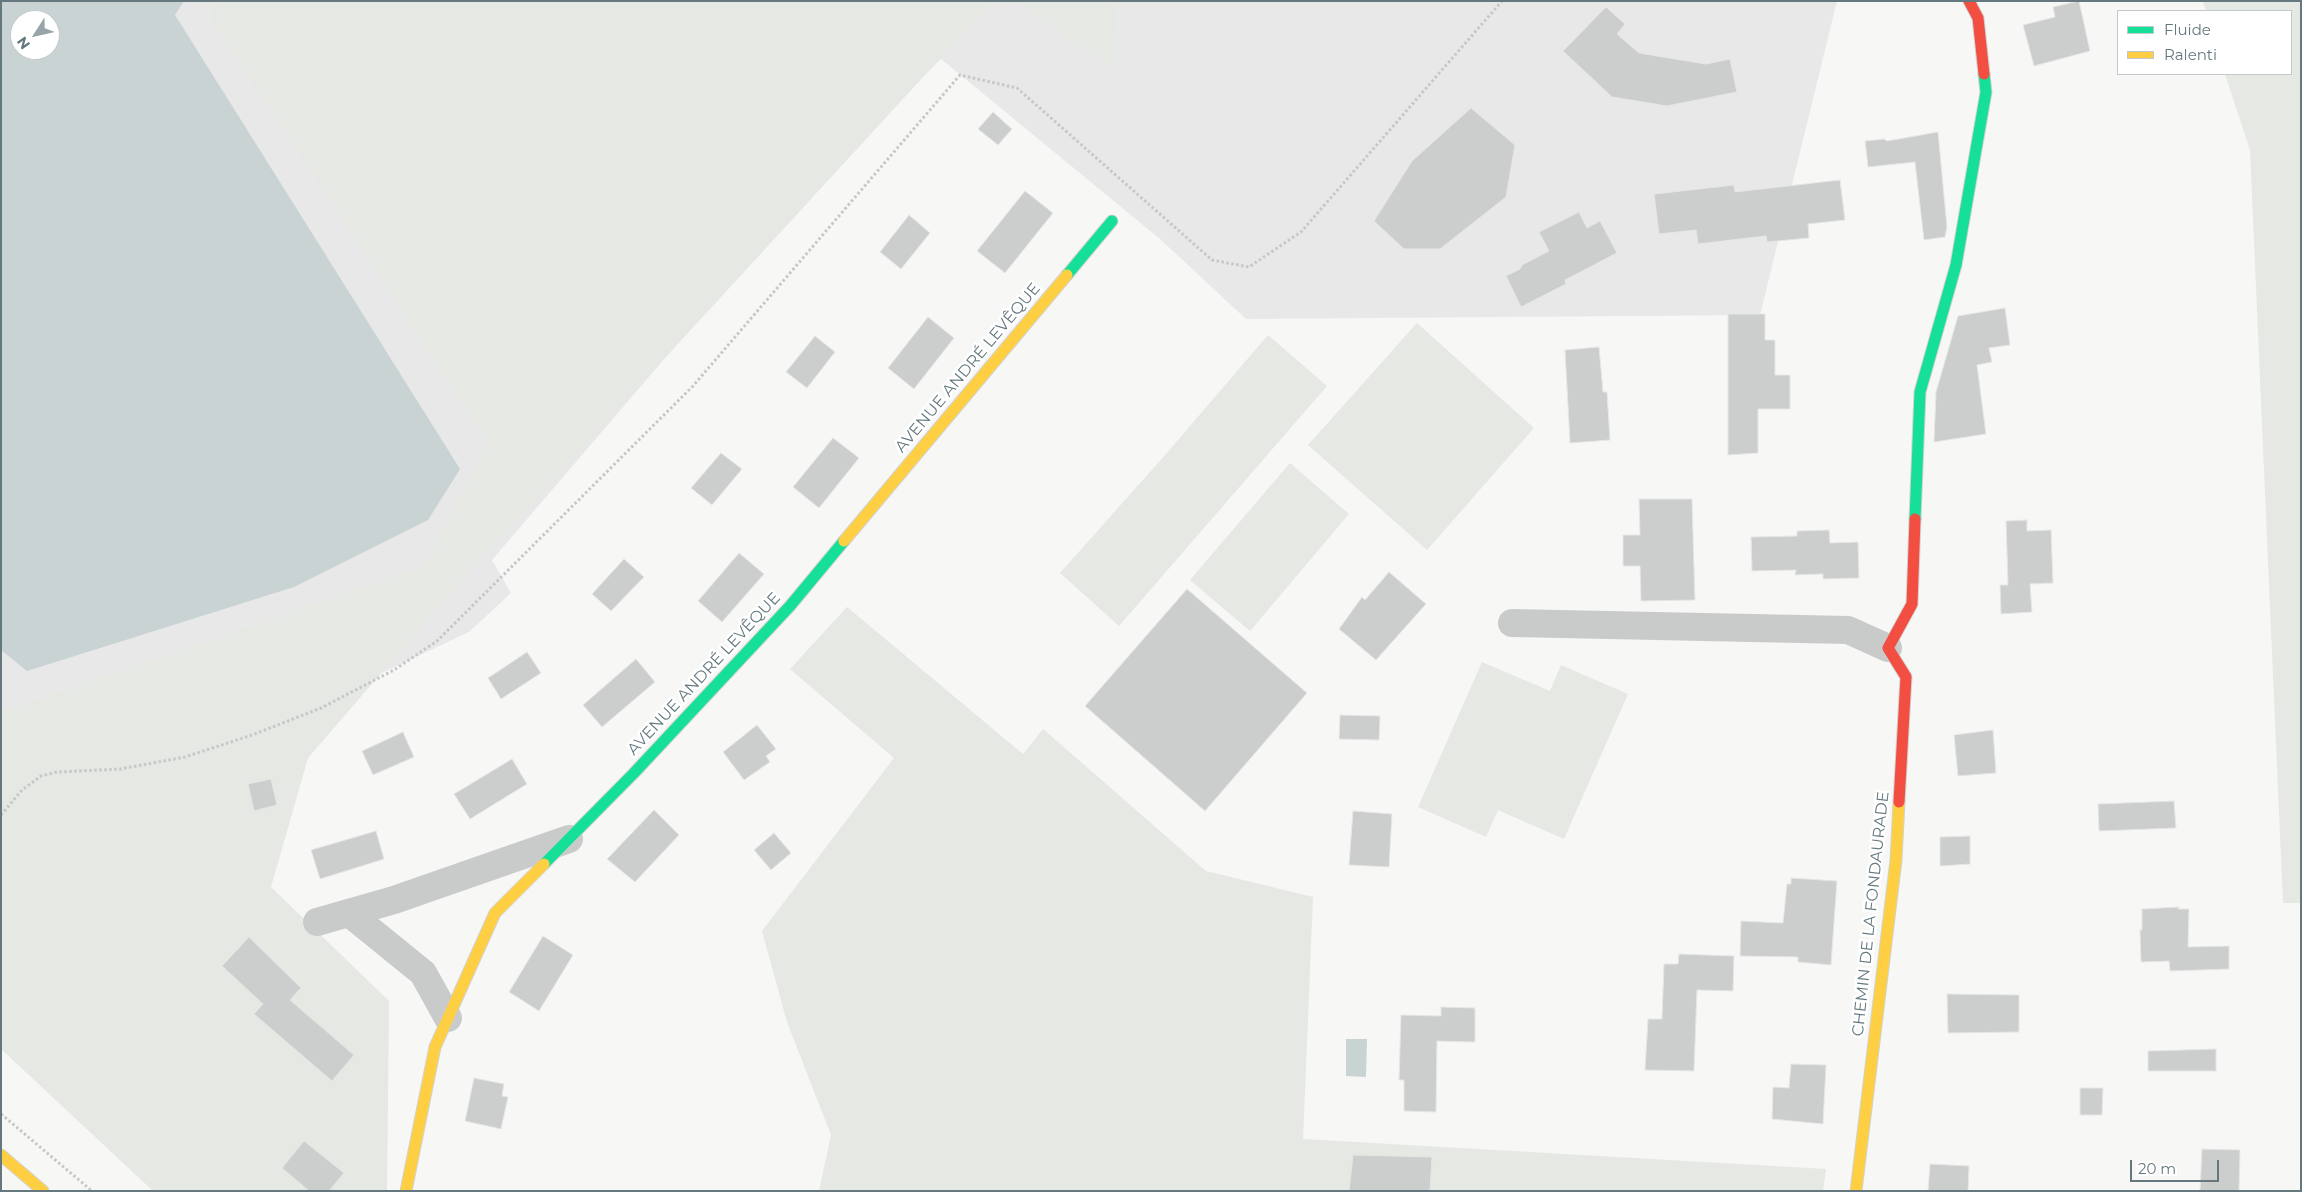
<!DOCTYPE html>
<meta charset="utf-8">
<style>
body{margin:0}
#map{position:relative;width:2302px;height:1192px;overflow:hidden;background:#f7f7f6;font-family:Montserrat,sans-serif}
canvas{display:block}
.frame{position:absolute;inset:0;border:2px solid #64787e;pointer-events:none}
.legend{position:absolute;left:2117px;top:10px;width:175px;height:65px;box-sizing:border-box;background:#fff;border:1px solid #c1c9cb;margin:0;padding:6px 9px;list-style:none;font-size:15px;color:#64787e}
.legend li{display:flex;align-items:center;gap:10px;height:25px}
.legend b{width:25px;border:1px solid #c1c9cb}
.north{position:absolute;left:10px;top:10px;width:50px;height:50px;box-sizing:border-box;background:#fff;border:1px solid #c1c9cb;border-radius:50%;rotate:235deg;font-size:14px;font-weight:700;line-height:20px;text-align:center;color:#64787e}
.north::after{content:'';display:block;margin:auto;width:18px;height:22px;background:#97a4a8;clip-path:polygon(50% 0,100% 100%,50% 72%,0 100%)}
.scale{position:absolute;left:2130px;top:1160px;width:89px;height:22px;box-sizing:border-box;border:2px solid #64787e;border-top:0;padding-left:6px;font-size:15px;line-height:18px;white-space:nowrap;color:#64787e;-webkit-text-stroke:4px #fff;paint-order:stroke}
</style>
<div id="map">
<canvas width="2302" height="1192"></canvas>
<div class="frame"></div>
<ul class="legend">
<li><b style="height:6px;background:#16e098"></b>Fluide</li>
<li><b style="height:6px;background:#ffcf43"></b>Ralenti</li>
</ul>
<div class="north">N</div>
<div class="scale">20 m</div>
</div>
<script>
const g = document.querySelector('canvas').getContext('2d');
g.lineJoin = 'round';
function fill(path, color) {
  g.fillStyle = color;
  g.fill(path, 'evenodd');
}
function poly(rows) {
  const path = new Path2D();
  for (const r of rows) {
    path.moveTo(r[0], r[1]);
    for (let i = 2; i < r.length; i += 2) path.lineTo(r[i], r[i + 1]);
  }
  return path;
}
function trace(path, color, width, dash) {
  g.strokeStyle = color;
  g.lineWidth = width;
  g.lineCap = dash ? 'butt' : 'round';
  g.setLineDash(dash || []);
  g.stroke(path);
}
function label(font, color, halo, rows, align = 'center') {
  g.font = font + ' Montserrat,sans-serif';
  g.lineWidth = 5;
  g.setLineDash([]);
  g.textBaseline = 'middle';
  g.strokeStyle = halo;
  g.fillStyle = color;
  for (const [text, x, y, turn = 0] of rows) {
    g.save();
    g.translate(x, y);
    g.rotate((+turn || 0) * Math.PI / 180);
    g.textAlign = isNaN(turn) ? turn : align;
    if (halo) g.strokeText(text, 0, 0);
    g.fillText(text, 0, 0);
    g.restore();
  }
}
const built = poly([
 [1,1,1837,1,1760,315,1246,319,1160,239,941,59,814,184,492,560,511,593,469,632,164,775,1,891],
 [20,20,50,20,50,50,20,50]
]);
const green = poly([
 [215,1,993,1,472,568,308,758,271,887,389,1001,387,1191,153,1191,1,1049,1,703,8,710,425,566,489,442,210,18],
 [1016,1,1115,1,1113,69],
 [2203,1,2301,1,2301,903,2283,903,2250,150,2225,74,2291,74,2291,11,2206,11],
 [1417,323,1534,428,1427,550,1308,445],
 [1268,335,1327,386,1119,626,1060,573,1166,454],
 [1290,463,1349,514,1250,631,1190,580],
 [847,607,1023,754,1043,729,1206,871,1313,897,1303,1139,1826,1169,1823,1191,819,1191,831,1135,787,1022,762,931,894,758,790,669],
 [1482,662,1550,691,1561,665,1628,694,1564,839,1498,810,1486,837,1418,807]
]);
const water = poly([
 [1,1,184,1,175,15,460,469,428,520,294,587,27,671,1,650],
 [20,20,50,20,50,50,20,50],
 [1346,1039,1367,1039,1366,1077,1346,1076]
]);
const building = poly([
 [2079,1,2090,51,2034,66,2023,25,2055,17,2053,7,2079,1],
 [1606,7,1625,24,1617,34,1639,53,1706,64,1730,59,1737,92,1667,106,1612,97,1563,51,1606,7],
 [1471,108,1515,145,1506,197,1440,249,1404,249,1374,221,1412,161,1471,108],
 [993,112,1012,129,998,145,978,129,993,112],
 [1938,132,1947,227,1945,237,1924,240,1915,162,1868,167,1865,141,1884,139,1887,141,1938,132],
 [1840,180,1845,220,1808,224,1809,238,1767,242,1766,236,1698,244,1696,230,1659,234,1654,194,1734,185,1735,192,1840,180],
 [1025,191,1053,213,1005,273,977,251,1025,191],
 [1579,212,1587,228,1600,221,1617,253,1565,280,1566,284,1521,307,1506,276,1520,269,1522,265,1549,251,1539,232,1579,212],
 [909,215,930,233,901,269,880,252,909,215],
 [2005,308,2010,345,1989,348,1992,362,1977,365,1986,434,1934,442,1936,392,1958,316,2005,308],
 [1728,314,1765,314,1765,340,1775,340,1775,375,1790,375,1790,409,1758,409,1758,453,1728,455,1728,314],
 [928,317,954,338,914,389,888,368,928,317],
 [815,336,835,352,807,388,786,372,815,336],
 [1599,347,1603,392,1607,392,1610,440,1570,443,1565,350,1599,347],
 [833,438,859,458,819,508,793,487,833,438],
 [721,453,742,469,712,505,691,488,721,453],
 [1639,499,1692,499,1695,600,1641,601,1640,566,1623,566,1623,535,1640,535,1639,499],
 [2027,520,2027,531,2051,530,2053,583,2030,584,2032,612,2001,614,2000,585,2008,585,2006,521,2027,520],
 [1829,530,1830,543,1858,542,1859,578,1823,579,1823,574,1795,575,1796,570,1752,571,1751,537,1797,536,1797,531,1829,530],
 [739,553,764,574,722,622,698,601,739,553],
 [624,559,644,577,611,611,592,594,624,559],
 [1389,572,1426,604,1376,660,1339,629,1362,597,1365,600,1389,572],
 [1187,589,1307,693,1205,811,1085,706,1187,589],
 [527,652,541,673,501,699,488,678,527,652],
 [636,659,655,682,602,727,583,705,636,659],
 [1340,715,1380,716,1379,740,1339,739,1340,715],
 [757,725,776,749,766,756,770,762,744,780,723,752,757,725],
 [1993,730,1996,773,1958,776,1954,735,1993,730],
 [403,732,414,757,373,775,362,751,403,732],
 [512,759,527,784,470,819,454,794,512,759],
 [271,779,277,805,254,811,248,784,271,779],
 [2174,801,2176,828,2099,831,2098,804,2174,801],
 [654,810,679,835,635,882,607,859,654,810],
 [1353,811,1392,814,1389,867,1349,865,1353,811],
 [376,831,384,859,320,879,311,850,376,831],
 [774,833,791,853,771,870,754,850,774,833],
 [1970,836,1970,864,1940,866,1940,837,1970,836],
 [1791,878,1837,881,1831,965,1798,962,1798,957,1740,956,1741,921,1783,923,1787,884,1791,884,1791,878],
 [2179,907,2178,909,2189,909,2188,947,2229,946,2229,969,2170,971,2169,961,2141,962,2140,930,2142,930,2142,909,2179,907],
 [543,936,573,955,539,1011,509,992,543,936],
 [249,937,301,988,290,1000,354,1055,332,1081,254,1014,263,1004,222,966,249,937],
 [1679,954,1734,956,1733,991,1697,990,1694,1071,1645,1070,1648,1019,1662,1019,1664,964,1678,964,1679,954],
 [1947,994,2019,995,2019,1032,1948,1033,1947,994],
 [1441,1007,1475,1008,1475,1042,1437,1041,1436,1112,1404,1111,1404,1080,1399,1080,1401,1015,1441,1016,1441,1007],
 [2216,1049,2216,1071,2148,1071,2148,1051,2216,1049],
 [1791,1064,1826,1065,1823,1124,1772,1119,1773,1087,1789,1088,1791,1064],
 [474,1078,504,1084,502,1096,508,1097,501,1129,465,1121,474,1078],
 [2080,1088,2103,1088,2102,1115,2080,1115,2080,1088],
 [304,1141,344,1173,329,1191,309,1191,282,1168,304,1141],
 [2202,1149,2240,1150,2239,1191,2200,1191,2202,1149],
 [1353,1155,1432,1157,1430,1191,1349,1191,1353,1155],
 [1930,1164,1969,1166,1968,1191,1928,1191,1930,1164]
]);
const path = poly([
 [1,815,22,790,41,776,57,772,120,769,185,757,252,735,321,708,394,670,437,641,693,386,960,75,1017,88,1212,260,1249,267,1301,232,1502,1],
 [1,1114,92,1191]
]);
const street = poly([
 [1512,623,1848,630,1888,648],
 [349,913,423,973,448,1018],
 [317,922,394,900,569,839]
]);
const fast = poly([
 [1067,275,1112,221],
 [1915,519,1920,392,1956,265,1986,92,1984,74],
 [544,864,634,773,790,606,844,541]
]);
const slow = poly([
 [844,541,1067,275],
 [1,1155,43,1191],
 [406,1191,435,1047,495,913,544,864],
 [1856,1191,1896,860,1899,802]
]);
const jam = poly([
 [1969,1,1978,18,1984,74],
 [1899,802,1906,677,1888,648,1912,604,1915,519]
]);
const streetNames = [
 ["AVENUE ANDRÉ LEVÊQUE",968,368,-50],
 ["AVENUE ANDRÉ LEVÊQUE",704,674,-47],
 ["CHEMIN DE LA FONDAURADE",1871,914,-84]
];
fill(built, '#e7e8e7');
fill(green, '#e6e8e3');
fill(water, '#c9d3d4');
fill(building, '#cccece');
trace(building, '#e6e6e6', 1);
trace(fast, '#d1d3d3', 13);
trace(slow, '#d1d3d3', 13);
trace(jam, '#d1d3d3', 13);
trace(path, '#c6c7c8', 3, [2.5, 2.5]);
trace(street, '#c9cbcb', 28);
trace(fast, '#16e098', 11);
trace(slow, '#ffcf43', 11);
trace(jam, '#f24e42', 11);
label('16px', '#64787e', '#fff', streetNames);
</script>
